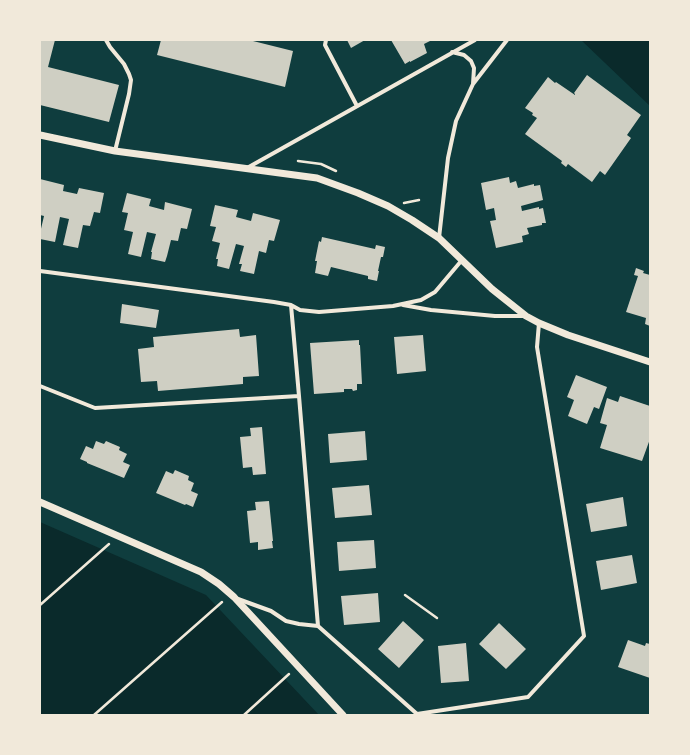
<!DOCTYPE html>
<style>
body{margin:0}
#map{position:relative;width:690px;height:755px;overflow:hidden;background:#0f3d3e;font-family:Poppins,sans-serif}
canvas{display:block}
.frame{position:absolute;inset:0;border:41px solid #f1e9da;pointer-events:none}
</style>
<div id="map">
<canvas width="690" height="755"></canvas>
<div class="frame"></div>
</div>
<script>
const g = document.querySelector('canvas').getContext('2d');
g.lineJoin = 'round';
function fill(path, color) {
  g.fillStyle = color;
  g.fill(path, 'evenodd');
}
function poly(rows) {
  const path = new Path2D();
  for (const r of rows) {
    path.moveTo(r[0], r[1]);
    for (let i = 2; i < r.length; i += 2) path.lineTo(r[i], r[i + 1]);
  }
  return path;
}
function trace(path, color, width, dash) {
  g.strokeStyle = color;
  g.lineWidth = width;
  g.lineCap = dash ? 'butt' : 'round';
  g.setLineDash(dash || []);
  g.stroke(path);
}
const water = poly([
 [581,40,650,40,650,106],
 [40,522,206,595,319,715,40,715]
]);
const building = poly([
 [40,40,55,40,48,67,119,85,109,122,40,105],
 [161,40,249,40,293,51,285,87,157,55],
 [347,40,365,40,351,48],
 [391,40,432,40,424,44,427,53,410,62,410,61,405,64],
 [587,75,641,115,627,135,631,138,605,175,600,171,592,182,568,164,566,167,561,163,562,161,525,134,537,118,532,115,533,113,525,108,548,77,555,83,556,82,575,95,575,94,574,93],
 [509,177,510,183,516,181,518,188,534,184,534,186,540,185,543,200,521,206,522,211,539,207,539,209,543,208,546,223,542,223,542,225,527,228,529,234,522,236,523,242,496,248,490,221,496,220,494,208,486,210,481,183],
 [40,179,64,185,63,191,77,194,79,188,104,193,100,213,94,212,90,226,83,225,78,248,63,245,69,219,60,217,55,242,40,239,40,233,44,216,40,215],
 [127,193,151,199,149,206,164,210,165,202,192,209,187,229,181,228,178,241,171,240,167,256,165,262,151,259,152,252,151,252,156,234,147,232,141,257,128,254,133,232,124,230,128,213,122,212],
 [215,205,238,210,236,217,251,221,253,213,280,220,274,241,269,240,266,253,259,251,254,274,240,271,242,264,239,264,244,246,236,244,229,269,217,266,218,259,216,259,220,243,212,241,216,227,210,226],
 [322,237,375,249,376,245,385,247,383,257,381,257,378,271,379,271,377,281,368,279,368,276,331,267,328,276,315,273,317,261,315,261,319,241,321,242],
 [636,268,644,271,643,273,650,275,650,326,645,324,646,318,626,312,638,276,634,275],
 [122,304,159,310,156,328,120,323],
 [239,329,240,337,256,335,259,376,243,377,243,384,158,391,157,381,141,382,138,349,154,347,153,337],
 [423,335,426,371,397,374,394,337],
 [359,340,359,345,360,345,362,384,357,384,357,390,353,391,352,389,344,389,344,392,314,394,310,343],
 [576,375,607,387,599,409,594,407,587,424,568,416,574,400,567,397],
 [620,396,650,406,650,439,642,461,600,448,607,425,600,423,607,398,618,402],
 [262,427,266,474,253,475,252,467,243,468,240,437,251,436,250,428],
 [365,431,367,460,330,463,328,434],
 [96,441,104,444,106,441,120,447,119,450,127,454,123,462,130,465,124,478,87,463,87,462,80,459,86,446,93,449],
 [175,470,189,476,188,480,194,483,191,491,198,494,193,507,186,504,185,505,156,493,166,471,173,474],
 [369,485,372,515,335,518,332,488],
 [623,497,627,526,591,532,586,504],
 [269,501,273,541,272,541,273,548,258,550,258,542,250,543,247,511,256,510,255,502],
 [374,540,376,568,339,571,337,542],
 [632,555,637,583,601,590,596,561],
 [378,593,380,622,344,625,341,596],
 [403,621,424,640,399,668,378,649],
 [499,623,526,649,506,669,479,644],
 [628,640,645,646,646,643,650,644,650,678,618,667],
 [466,643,469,681,441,683,438,646]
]);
const path = poly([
 [298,161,321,164,336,171],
 [404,203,419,200],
 [405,595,437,618],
 [40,605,109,544],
 [94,715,222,602],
 [244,715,289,674]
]);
const minor = poly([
 [106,40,110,47,124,64,129,74,131,80,129,94,115,151],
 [326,40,325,45,357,106],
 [452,52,464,55,471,61,474,68,473,84],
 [247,168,475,40],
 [439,238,448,158,456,121,473,84,507,40],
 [40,271,274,302,291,305,300,310,319,312,393,306,421,300,435,292,462,260],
 [291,305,299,396,318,626],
 [403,305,431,310,495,316,524,316],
 [40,386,95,408,299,396],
 [238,599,271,611,286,621,299,624,318,626,417,714,528,697,584,636,537,347,539,323]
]);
const tertiary = poly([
 [40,135,115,151,317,178,358,193,388,206,412,220,439,238,492,289,526,316,539,323,568,335,650,362],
 [40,502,201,572,219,584,234,597,343,715]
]);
fill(water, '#0a2a2b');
fill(building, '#cfcfc3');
trace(path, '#f1e9da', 2.5);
trace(minor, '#f1e9da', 4);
trace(tertiary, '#f1e9da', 7);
</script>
